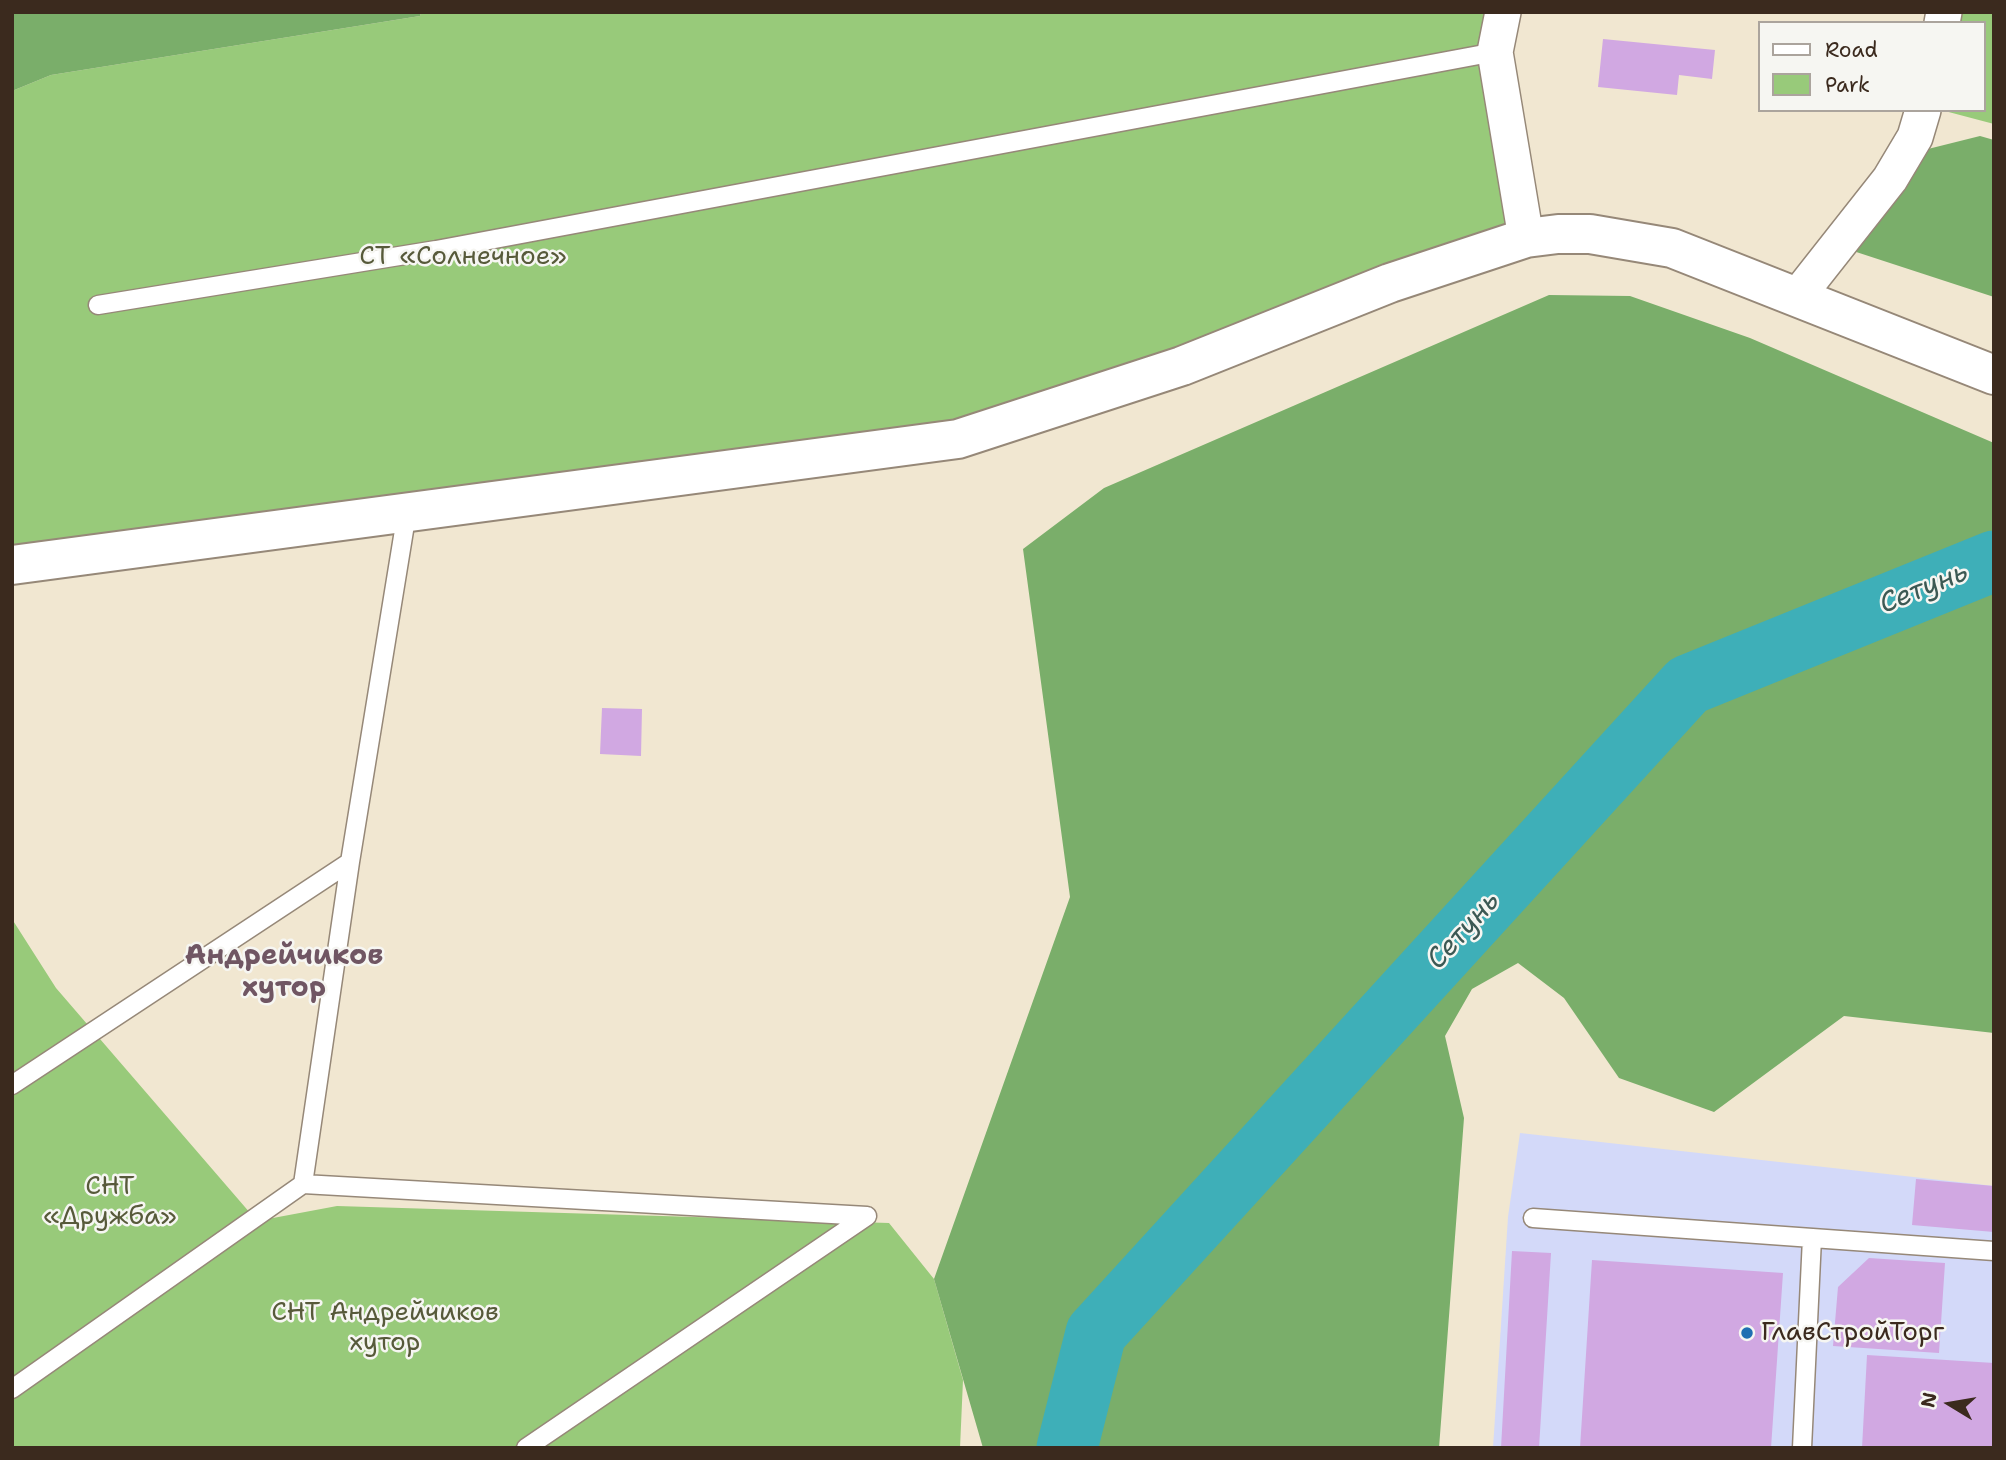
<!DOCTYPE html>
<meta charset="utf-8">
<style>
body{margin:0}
#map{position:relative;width:2006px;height:1460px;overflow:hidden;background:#f1e7d1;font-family:"Shantell Sans",sans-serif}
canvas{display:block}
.frame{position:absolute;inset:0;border:14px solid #3b2a1e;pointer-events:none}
.legend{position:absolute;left:1758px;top:21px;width:228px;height:91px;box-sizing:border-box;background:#f6f6f2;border:2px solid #aba49d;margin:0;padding:9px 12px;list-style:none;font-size:21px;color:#3b2a1e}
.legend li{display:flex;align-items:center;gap:14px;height:35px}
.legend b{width:35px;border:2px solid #aba49d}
.north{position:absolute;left:1915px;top:1369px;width:70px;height:70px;-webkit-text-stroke:5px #f6f6f2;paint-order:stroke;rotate:281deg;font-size:19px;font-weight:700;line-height:28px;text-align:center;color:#3b2a1e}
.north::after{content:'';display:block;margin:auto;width:24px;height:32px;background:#3b2a1e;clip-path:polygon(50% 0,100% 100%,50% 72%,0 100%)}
</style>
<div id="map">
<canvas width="2006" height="1460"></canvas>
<div class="frame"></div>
<ul class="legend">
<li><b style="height:9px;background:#fff"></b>Road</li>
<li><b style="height:19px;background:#98ca7a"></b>Park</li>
</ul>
<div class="north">N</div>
</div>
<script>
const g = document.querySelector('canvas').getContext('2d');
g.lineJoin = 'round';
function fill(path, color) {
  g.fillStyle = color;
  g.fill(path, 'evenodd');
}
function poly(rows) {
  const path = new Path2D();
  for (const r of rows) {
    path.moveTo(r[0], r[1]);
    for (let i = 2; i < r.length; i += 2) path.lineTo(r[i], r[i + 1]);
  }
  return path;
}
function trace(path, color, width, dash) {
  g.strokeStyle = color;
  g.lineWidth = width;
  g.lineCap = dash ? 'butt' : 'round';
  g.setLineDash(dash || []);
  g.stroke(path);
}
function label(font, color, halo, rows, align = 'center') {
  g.font = font + ' "Shantell Sans",sans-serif';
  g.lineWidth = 5;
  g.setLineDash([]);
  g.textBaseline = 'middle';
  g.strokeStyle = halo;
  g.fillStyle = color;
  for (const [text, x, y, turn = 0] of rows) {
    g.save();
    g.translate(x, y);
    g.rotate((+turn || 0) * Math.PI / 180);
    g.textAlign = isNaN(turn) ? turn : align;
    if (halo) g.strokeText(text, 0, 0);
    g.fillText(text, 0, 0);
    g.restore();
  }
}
const built = poly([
 [1520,1133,1994,1186,1994,1448,1493,1448,1508,1217]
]);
const green = poly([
 [421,12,1488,12,1526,238,958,439,12,565,12,91,51,75,420,16],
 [1944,12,1994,12,1994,124,1941,110,1983,110,1983,23,1942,23],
 [12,919,56,988,257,1221,337,1206,889,1223,934,1279,963,1380,960,1448,12,1448]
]);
const forest = poly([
 [12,12,421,12,420,16,51,75,12,91],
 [1980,136,1994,140,1994,297,1844,248,1916,152],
 [1549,295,1630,296,1750,338,1994,443,1994,1033,1844,1016,1714,1112,1619,1078,1564,998,1518,963,1472,989,1445,1036,1464,1118,1439,1448,983,1448,934,1279,1070,897,1023,549,1104,488]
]);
const river = poly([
 [1067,1448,1096,1333,1688,685,1994,561]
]);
const building = poly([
 [1603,39,1715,50,1712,79,1679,75,1677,95,1598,87],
 [602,708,642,709,641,756,600,754],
 [1916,1179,1994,1186,1994,1232,1912,1225],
 [1512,1251,1551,1253,1539,1448,1501,1448],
 [1869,1258,1945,1263,1939,1353,1833,1346,1838,1287],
 [1592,1260,1783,1273,1771,1448,1580,1448],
 [1867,1355,1994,1363,1994,1448,1862,1448]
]);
const service = poly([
 [98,305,436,250,1495,52,1496,47],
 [12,1085,350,862],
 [303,1184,867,1216],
 [1533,1218,1994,1251],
 [12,1389,303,1184,350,862,407,512],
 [526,1448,867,1216],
 [1802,1448,1812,1238]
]);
const minor = poly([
 [1503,12,1495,52,1526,238],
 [1942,23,1944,12],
 [1797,297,1890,179,1915,137,1923,110]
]);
const secondary = poly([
 [12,565,958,439,1182,366,1390,283,1526,238,1558,234,1590,234,1672,248,1994,375]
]);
const markers = [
 [1747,1333,7,"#1f6fb2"]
];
const parkNames = [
 ["СТ «Солнечное»",463,257],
 ["СНТ",110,1187],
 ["«Дружба»",110,1217],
 ["СНТ Андрейчиков",385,1313],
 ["хутор",385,1343]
];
const poiNames = [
 ["ГлавСтройТорг",1761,1333]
];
const waterNames = [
 ["Сетунь",1924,589,-22],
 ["Сетунь",1464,931,-48]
];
const neighbourhoodNames = [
 ["Андрейчиков",284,957],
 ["хутор",284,989]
];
fill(built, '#d3d9f9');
fill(green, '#98ca7a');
fill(forest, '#7aae6a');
trace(river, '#3eafb8', 61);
fill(building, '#d1a8e2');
trace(service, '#968878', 21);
trace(minor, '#968878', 38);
trace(secondary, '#968878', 42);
trace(service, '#fff', 18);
trace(minor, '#fff', 35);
trace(secondary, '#fff', 38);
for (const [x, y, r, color] of markers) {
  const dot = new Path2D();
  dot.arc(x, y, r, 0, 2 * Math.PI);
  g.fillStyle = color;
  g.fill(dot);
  trace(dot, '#f6f6f2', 2.5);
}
label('26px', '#575a3a', '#f6f6f2', parkNames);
label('26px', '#3b2a1e', '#f6f6f2', poiNames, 'left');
label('italic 28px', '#3c5954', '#f6f6f2', waterNames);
label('bold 28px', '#705663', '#f6f6f2', neighbourhoodNames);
</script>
